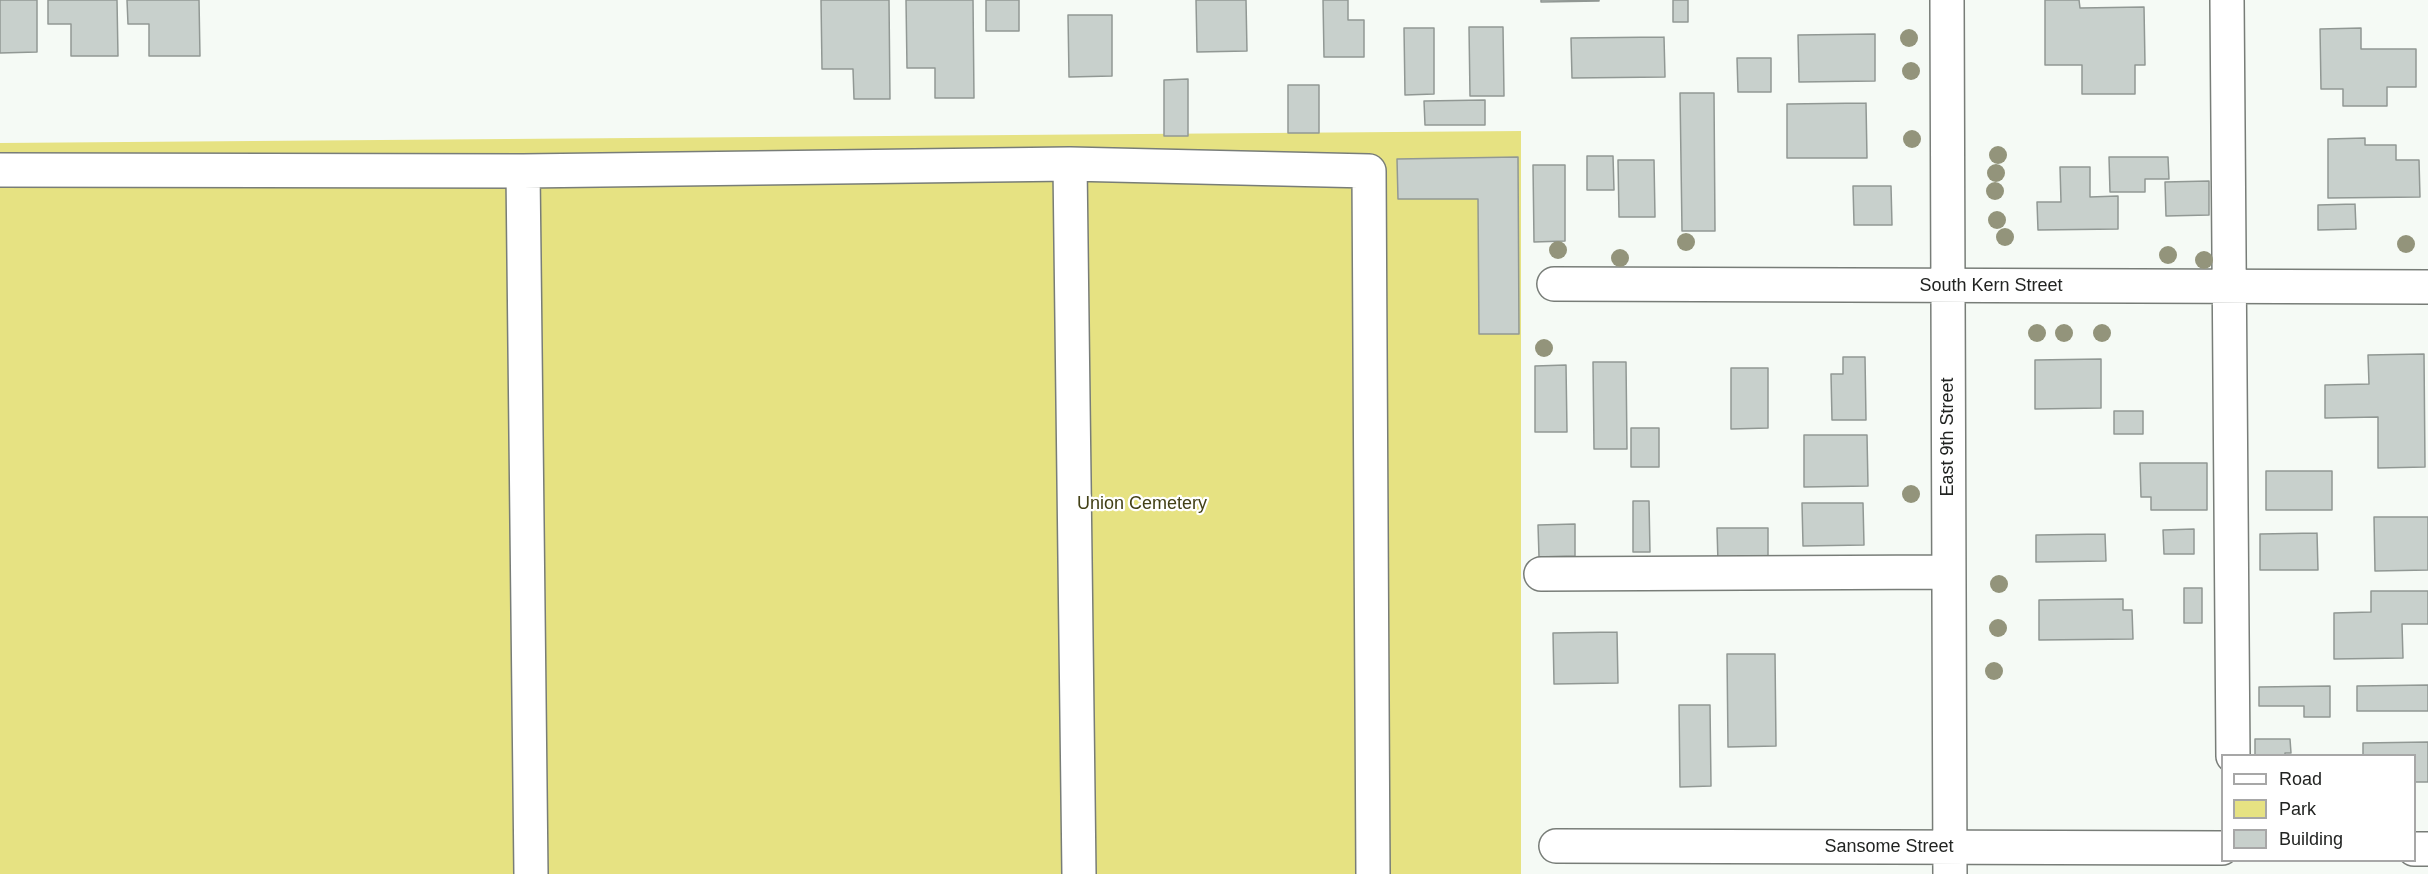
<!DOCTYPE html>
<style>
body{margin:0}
#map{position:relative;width:2428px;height:874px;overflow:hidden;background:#f5faf5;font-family:Helvetica,sans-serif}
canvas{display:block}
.legend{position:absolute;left:2221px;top:754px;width:195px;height:108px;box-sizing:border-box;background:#fff;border:2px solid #a7a7a7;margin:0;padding:8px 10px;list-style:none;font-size:18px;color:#222422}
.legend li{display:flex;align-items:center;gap:12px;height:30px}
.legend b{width:30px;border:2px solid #a7a7a7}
</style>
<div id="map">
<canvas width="2428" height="874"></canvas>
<ul class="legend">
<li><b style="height:8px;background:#fff"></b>Road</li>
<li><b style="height:16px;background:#e6e282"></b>Park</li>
<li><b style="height:16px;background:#c8d0cc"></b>Building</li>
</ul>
</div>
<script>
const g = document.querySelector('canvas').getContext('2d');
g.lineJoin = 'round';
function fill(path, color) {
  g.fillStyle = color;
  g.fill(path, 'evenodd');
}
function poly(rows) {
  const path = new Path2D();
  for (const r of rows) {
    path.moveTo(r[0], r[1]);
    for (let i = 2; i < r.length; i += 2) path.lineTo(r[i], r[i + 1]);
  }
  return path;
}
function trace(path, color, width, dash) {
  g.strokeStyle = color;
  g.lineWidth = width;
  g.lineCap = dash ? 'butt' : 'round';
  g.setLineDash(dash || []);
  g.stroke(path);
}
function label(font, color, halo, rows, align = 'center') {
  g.font = font + ' Helvetica,sans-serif';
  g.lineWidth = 4.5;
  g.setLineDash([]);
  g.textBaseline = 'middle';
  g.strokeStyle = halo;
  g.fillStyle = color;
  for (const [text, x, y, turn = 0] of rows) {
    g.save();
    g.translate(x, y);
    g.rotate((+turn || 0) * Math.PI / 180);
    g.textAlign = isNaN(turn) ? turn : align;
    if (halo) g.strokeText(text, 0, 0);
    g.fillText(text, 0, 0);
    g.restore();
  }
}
const green = poly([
 [1521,131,1521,874,0,874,0,143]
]);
const building = poly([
 [0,0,37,0,37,52,0,53,0,0],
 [48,0,117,0,118,56,71,56,71,24,48,24,48,0],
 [127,0,199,0,200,56,149,56,149,24,128,24,127,0],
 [821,0,889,0,890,99,854,99,853,69,822,69,821,0],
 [906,0,973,0,974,98,935,98,935,68,907,68,906,0],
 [986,0,1019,0,1019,31,986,31,986,0],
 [1196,0,1246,0,1247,51,1197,52,1196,0],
 [1323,0,1348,0,1348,20,1364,20,1364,57,1324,57,1323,0],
 [1541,0,1599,0,1599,1,1541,2,1541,0],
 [1673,0,1688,0,1688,22,1673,22,1673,0],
 [2045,0,2079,0,2080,8,2144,7,2145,65,2135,65,2135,94,2082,94,2082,65,2045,65,2045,0],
 [1068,15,1112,15,1112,76,1069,77,1068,15],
 [1469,27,1503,27,1504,96,1470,96,1469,27],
 [1404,28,1434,28,1434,94,1405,95,1404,28],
 [2361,28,2361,49,2416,49,2416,87,2387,87,2387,106,2343,106,2343,89,2321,89,2320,29,2361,28],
 [1875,34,1875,81,1799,82,1798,35,1875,34],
 [1664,37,1665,77,1572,78,1571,38,1664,37],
 [1737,58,1771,58,1771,92,1738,92,1737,58],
 [1188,79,1188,136,1164,136,1164,80,1188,79],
 [1288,85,1319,85,1319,133,1288,133,1288,85],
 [1680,93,1714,93,1715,231,1682,231,1680,93],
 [1485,100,1485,125,1425,125,1424,101,1485,100],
 [1866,103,1867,158,1787,158,1787,104,1866,103],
 [2365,138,2365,145,2396,145,2396,160,2419,160,2420,197,2328,198,2328,139,2365,138],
 [1587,156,1613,156,1614,190,1587,190,1587,156],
 [1518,157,1519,334,1479,334,1478,199,1398,199,1397,159,1518,157],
 [2109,157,2168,157,2169,179,2145,179,2145,192,2110,192,2109,157],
 [1618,160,1654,160,1655,217,1619,217,1618,160],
 [1533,165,1565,165,1565,241,1534,242,1533,165],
 [2060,167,2090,167,2090,197,2118,196,2118,229,2038,230,2037,202,2061,202,2060,167],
 [2209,181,2209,215,2166,216,2165,182,2209,181],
 [1853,186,1891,186,1892,225,1854,225,1853,186],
 [2355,204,2356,229,2318,230,2318,205,2355,204],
 [2424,354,2425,467,2378,468,2378,417,2325,418,2325,385,2369,384,2368,355,2424,354],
 [1843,357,1865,357,1866,420,1832,420,1831,374,1843,374,1843,357],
 [2101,359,2101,408,2035,409,2035,360,2101,359],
 [1593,362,1626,362,1627,449,1594,449,1593,362],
 [1566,365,1567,432,1535,432,1535,366,1566,365],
 [1731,368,1768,368,1768,428,1731,429,1731,368],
 [2114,411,2143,411,2143,434,2114,434,2114,411],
 [1631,428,1659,428,1659,467,1631,467,1631,428],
 [1804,435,1867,435,1868,486,1804,487,1804,435],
 [2140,463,2207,463,2207,510,2151,510,2151,497,2141,497,2140,463],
 [2266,471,2332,471,2332,510,2266,510,2266,471],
 [1633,501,1649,501,1650,552,1633,552,1633,501],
 [1802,503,1863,503,1864,545,1803,546,1802,503],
 [2374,517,2428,517,2428,570,2375,571,2374,517],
 [1575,524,1575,556,1539,557,1538,525,1575,524],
 [1717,528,1768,528,1768,563,1718,563,1717,528],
 [2194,529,2194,554,2164,554,2163,530,2194,529],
 [2317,533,2318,570,2260,570,2260,534,2317,533],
 [2105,534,2106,561,2036,562,2036,535,2105,534],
 [2184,588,2202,588,2202,623,2184,623,2184,588],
 [2371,591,2428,591,2428,624,2402,624,2403,658,2334,659,2334,613,2371,612,2371,591],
 [2123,599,2123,610,2132,610,2133,639,2039,640,2039,600,2123,599],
 [1617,632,1618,683,1554,684,1553,633,1617,632],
 [1727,654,1775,654,1776,746,1728,747,1727,654],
 [2428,685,2428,711,2357,711,2357,686,2428,685],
 [2330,686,2330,717,2304,717,2304,706,2259,706,2259,687,2330,686],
 [1679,705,1710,705,1711,786,1680,787,1679,705],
 [2255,739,2290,739,2291,753,2285,753,2285,756,2255,756,2255,739],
 [2428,742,2428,782,2414,782,2414,756,2363,756,2363,743,2428,742]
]);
const minor = poly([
 [1947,0,1950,874],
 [2227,0,2233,756],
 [1070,164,1079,874],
 [0,170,523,171,1070,164,1369,171,1373,874],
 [523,171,531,874],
 [1554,284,2428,287],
 [1541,574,1948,572],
 [1556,846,2222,848],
 [2414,849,2428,849]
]);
const trees = [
 [1909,38],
 [1911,71],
 [1912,139],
 [1998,155],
 [1996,173],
 [1995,191],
 [1997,220],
 [2005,237],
 [1686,242],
 [2406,244],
 [1558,250],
 [2168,255],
 [1620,258],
 [2204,260],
 [2037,333],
 [2064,333],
 [2102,333],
 [1544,348],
 [1911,494],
 [1999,584],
 [1998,628],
 [1994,671]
];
const streetNames = [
 ["South Kern Street",1991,286],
 ["East 9th Street",1948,437,-90],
 ["Sansome Street",1889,847]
];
const parkNames = [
 ["Union Cemetery",1142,504]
];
fill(green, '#e6e282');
fill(building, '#c8d0cc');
trace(building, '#919894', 1.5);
trace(minor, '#787d78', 36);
trace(minor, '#fff', 33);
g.fillStyle = '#93947b';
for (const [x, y] of trees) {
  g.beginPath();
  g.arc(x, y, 9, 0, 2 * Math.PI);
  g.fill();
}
label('18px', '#222422', '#fff', streetNames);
label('18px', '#434117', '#fff', parkNames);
</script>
